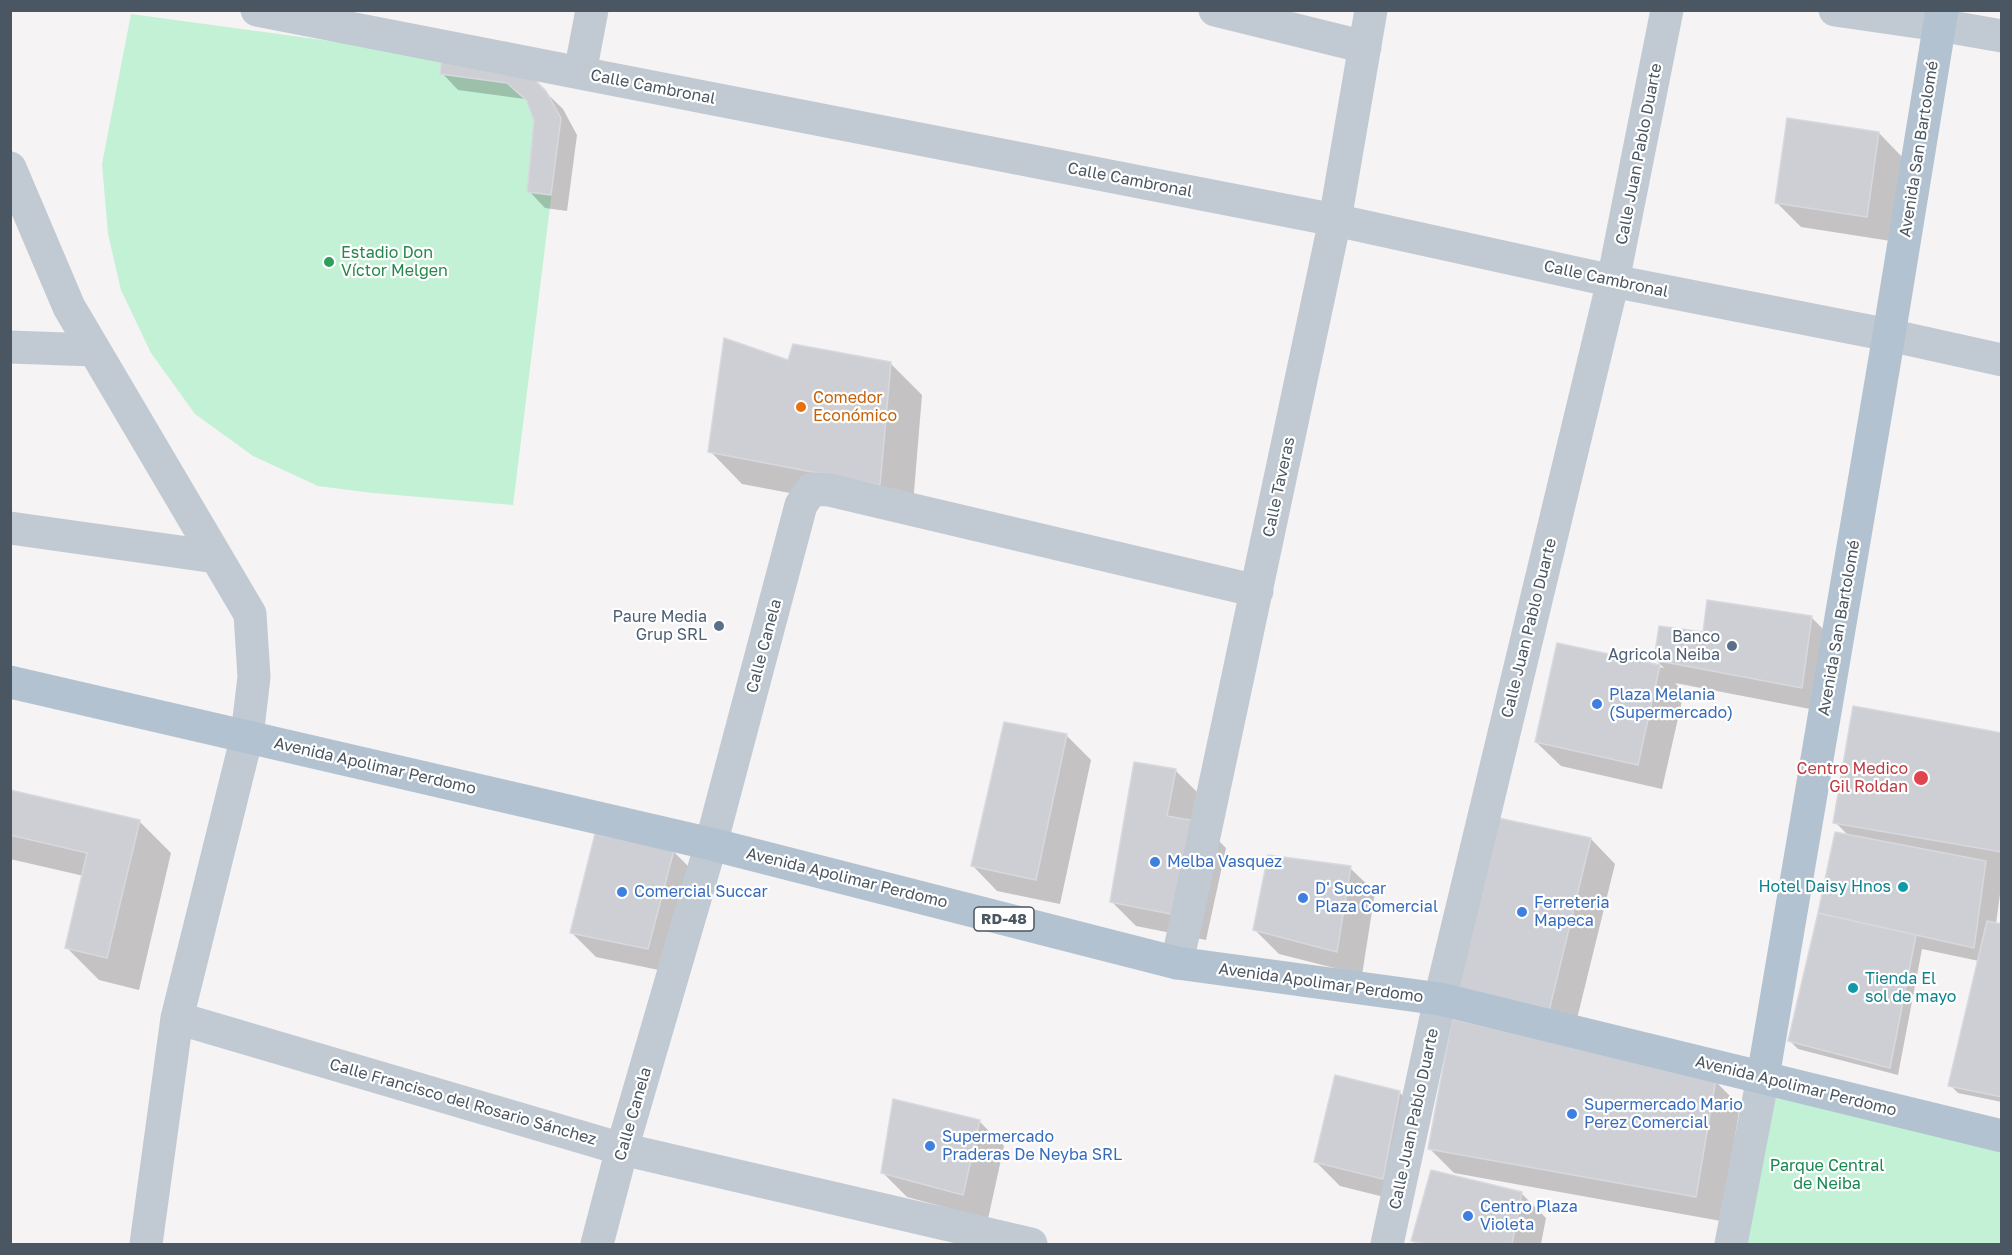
<!DOCTYPE html>
<meta charset="utf-8">
<style>
body{margin:0}
#map{position:relative;width:2012px;height:1255px;overflow:hidden;background:#f5f3f3;font-family:"Golos Text",sans-serif}
canvas{display:block}
.frame{position:absolute;inset:0;border:12px solid #4a5661;pointer-events:none}
</style>
<div id="map">
<canvas width="2012" height="1255"></canvas>
<div class="frame"></div>
</div>
<script>
const g = document.querySelector('canvas').getContext('2d');
g.lineJoin = 'round';
function fill(path, color) {
  g.fillStyle = color;
  g.fill(path, 'evenodd');
}
function poly(rows) {
  const path = new Path2D();
  for (const r of rows) {
    path.moveTo(r[0], r[1]);
    for (let i = 2; i < r.length; i += 2) path.lineTo(r[i], r[i + 1]);
  }
  return path;
}
function trace(path, color, width, dash) {
  g.strokeStyle = color;
  g.lineWidth = width;
  g.lineCap = dash ? 'butt' : 'round';
  g.setLineDash(dash || []);
  g.stroke(path);
}
function label(font, color, halo, rows, align = 'center') {
  g.font = font + ' "Golos Text",sans-serif';
  g.lineWidth = 4.5;
  g.setLineDash([]);
  g.textBaseline = 'middle';
  g.strokeStyle = halo;
  g.fillStyle = color;
  for (const [text, x, y, turn = 0] of rows) {
    g.save();
    g.translate(x, y);
    g.rotate((+turn || 0) * Math.PI / 180);
    g.textAlign = isNaN(turn) ? turn : align;
    if (halo) g.strokeText(text, 0, 0);
    g.fillText(text, 0, 0);
    g.restore();
  }
}
const green = poly([
 [131,14,522,67,546,91,561,118,513,505,373,493,318,486,253,456,195,414,151,353,121,290,108,234,102,164],
 [1772,1091,2001,1148,2001,1244,1743,1244]
]);
const shadow = poly([
 [522,69,563,109,577,135,567,211,545,208,529,191,536,121,529,102,525,99,458,90,442,73],
 [1879,133,1903,158,1891,241,1801,227,1776,202],
 [789,362,890,363,922,395,912,516,742,484,710,451],
 [1811,617,1836,642,1826,712,1675,683,1684,692,1662,789,1561,766,1536,742,1558,645,1664,668,1655,659,1704,634],
 [2002,734,2002,879,1996,924,2002,925,2002,1102,1958,1093,1950,1085,1979,961,1922,949,1898,1075,1798,1049,1790,1041,1820,913,1849,836,1835,822],
 [1066,735,1091,760,1060,904,997,891,973,866],
 [1175,770,1200,795,1201,823,1226,848,1206,940,1136,926,1111,901],
 [10,791,139,821,171,853,139,990,99,980,67,948,84,876,10,859],
 [1591,839,1615,864,1573,1035,1480,1011],
 [673,851,698,876,673,973,596,957,572,933],
 [1350,868,1375,892,1362,975,1279,954,1255,930],
 [1715,1081,1740,1106,1721,1221,1454,1173,1429,1148],
 [1399,1092,1424,1117,1408,1203,1340,1186,1315,1161],
 [979,1121,1004,1146,988,1219,907,1197,882,1172],
 [1521,1193,1546,1218,1541,1244,1417,1244,1413,1240]
]);
const building = poly([
 [442,56,522,67,546,91,561,118,551,195,527,192,534,121,527,101,507,83,440,74,442,56],
 [1787,118,1879,132,1867,217,1775,203,1787,118],
 [724,338,788,360,793,344,891,362,880,485,708,452,724,338],
 [1707,600,1812,616,1802,688,1654,660,1659,626,1703,632,1707,600],
 [1557,643,1660,665,1638,765,1535,742,1557,643],
 [1853,706,2002,733,2002,852,1833,823,1853,706],
 [1004,722,1067,734,1036,880,971,866,1004,722],
 [1134,762,1176,769,1167,816,1202,822,1181,916,1110,902,1134,762],
 [10,790,140,820,107,958,65,948,87,853,10,835,10,790],
 [1494,817,1591,838,1549,1011,1454,987,1494,817],
 [1835,832,1986,861,1974,948,1818,913,1835,832],
 [595,834,674,850,648,949,570,933,595,834],
 [1268,855,1351,866,1337,952,1253,930,1268,855],
 [1818,913,1916,935,1890,1068,1788,1041,1818,913],
 [1987,921,2002,924,2002,1097,1948,1086,1987,921],
 [1452,1019,1716,1079,1696,1197,1428,1149,1452,1019],
 [1335,1075,1400,1091,1383,1179,1314,1162,1335,1075],
 [893,1099,980,1120,963,1195,881,1173,893,1099],
 [1431,1170,1522,1192,1512,1244,1425,1244,1411,1241,1431,1170]
]);
const minor = poly([
 [257,10,1335,220,1613,281,1889,335,2002,360],
 [1215,10,1365,47],
 [1835,10,1939,25,2002,36],
 [580,73,592,10],
 [10,168,69,307,250,614,254,677,247,736,177,1018,146,1244],
 [10,347,94,350],
 [10,528,216,557],
 [1177,963,1335,220,1371,10],
 [177,1018,622,1149,1031,1244],
 [597,1244,622,1149,711,844,801,505,812,489,829,490,1257,591],
 [1387,1244,1440,999,1613,281,1667,10],
 [1731,1244,1763,1077]
]);
const major = poly([
 [10,682,711,844,1177,963,1440,999,2002,1136],
 [1763,1077,1889,335,1942,10]
]);
const markers = [
 [329,262,6,"#2e9e5b"],
 [801,407,6,"#e8710a"],
 [719,626,6,"#5c6f8a"],
 [1732,646,6,"#5c6f8a"],
 [1597,704,6,"#3f7fe0"],
 [1921,778,8,"#e0444e"],
 [1155,862,6,"#3f7fe0"],
 [1903,887,6,"#0f9aa8"],
 [622,892,6,"#3f7fe0"],
 [1303,898,6,"#3f7fe0"],
 [1522,912,6,"#3f7fe0"],
 [1853,988,6,"#0f9aa8"],
 [1572,1114,6,"#3f7fe0"],
 [930,1146,6,"#3f7fe0"],
 [1468,1216,6,"#3f7fe0"]
];
const shields = [
 [1004,919,60]
];
const shieldNames = [
 ["RD-48",1004,919]
];
const streetNames = [
 ["Calle Cambronal",653,87,11],
 ["Avenida San Bartolomé",1919,149,-81],
 ["Calle Juan Pablo Duarte",1639,154,-79],
 ["Calle Cambronal",1130,180,11],
 ["Calle Cambronal",1606,279,12],
 ["Calle Taveras",1279,487,-78],
 ["Calle Juan Pablo Duarte",1529,628,-76],
 ["Avenida San Bartolomé",1839,628,-80],
 ["Calle Canela",764,646,-75],
 ["Avenida Apolimar Perdomo",375,766,13],
 ["Avenida Apolimar Perdomo",847,878,14],
 ["Avenida Apolimar Perdomo",1321,983,8],
 ["Avenida Apolimar Perdomo",1796,1086,14],
 ["Calle Francisco del Rosario Sánchez",463,1102,16],
 ["Calle Canela",633,1114,-74],
 ["Calle Juan Pablo Duarte",1414,1119,-78]
];
const leisureNames = [
 ["Estadio Don",341,253],
 ["Víctor Melgen",341,271]
];
const foodNames = [
 ["Comedor",813,398],
 ["Económico",813,416]
];
const serviceNames = [
 ["Paure Media",707,617],
 ["Grup SRL",707,635],
 ["Banco",1720,637],
 ["Agricola Neiba",1720,655]
];
const shopNames = [
 ["Plaza Melania",1609,695],
 ["(Supermercado)",1609,713],
 ["Melba Vasquez",1167,862],
 ["D' Succar",1315,889],
 ["Plaza Comercial",1315,907],
 ["Comercial Succar",634,892],
 ["Ferreteria",1534,903],
 ["Mapeca",1534,921],
 ["Supermercado Mario",1584,1105],
 ["Perez Comercial",1584,1123],
 ["Supermercado",942,1137],
 ["Praderas De Neyba SRL",942,1155],
 ["Centro Plaza",1480,1207],
 ["Violeta",1480,1225]
];
const healthNames = [
 ["Centro Medico",1908,769],
 ["Gil Roldan",1908,787]
];
const cultureNames = [
 ["Hotel Daisy Hnos",1891,887],
 ["Tienda El",1865,979,"left"],
 ["sol de mayo",1865,997,"left"]
];
const parkNames = [
 ["Parque Central",1827,1166],
 ["de Neiba",1827,1184]
];
fill(green, '#c3f1d5');
fill(shadow, '#0003');
fill(building, '#cdcfd5');
trace(building, '#d7d9de', 1.5);
trace(minor, '#c1cad2', 33);
trace(major, '#b3c2d1', 33);
for (const [x, y, r, color] of markers) {
  const dot = new Path2D();
  dot.arc(x, y, r, 0, 2 * Math.PI);
  g.fillStyle = color;
  g.fill(dot);
  trace(dot, '#fff', 2);
}
for (const [x, y, w] of shields) {
  const box = new Path2D();
  box.roundRect(x - w / 2, y - 12, w, 24, 4.5);
  g.fillStyle = '#fff';
  g.fill(box);
  trace(box, '#4a5661', 1.5);
}
label('bold 15px', '#4a5661', null, shieldNames);
label('16px', '#4a5661', '#fff', streetNames);
label('16px', '#27864d', '#fff', leisureNames, 'left');
label('16px', '#c56008', '#fff', foodNames, 'left');
label('16px', '#4e5e75', '#fff', serviceNames, 'right');
label('16px', '#366cbe', '#fff', shopNames, 'left');
label('16px', '#be3a42', '#fff', healthNames, 'right');
label('16px', '#0d838f', '#fff', cultureNames, 'right');
label('16px', '#17864f', '#fff', parkNames);
</script>
